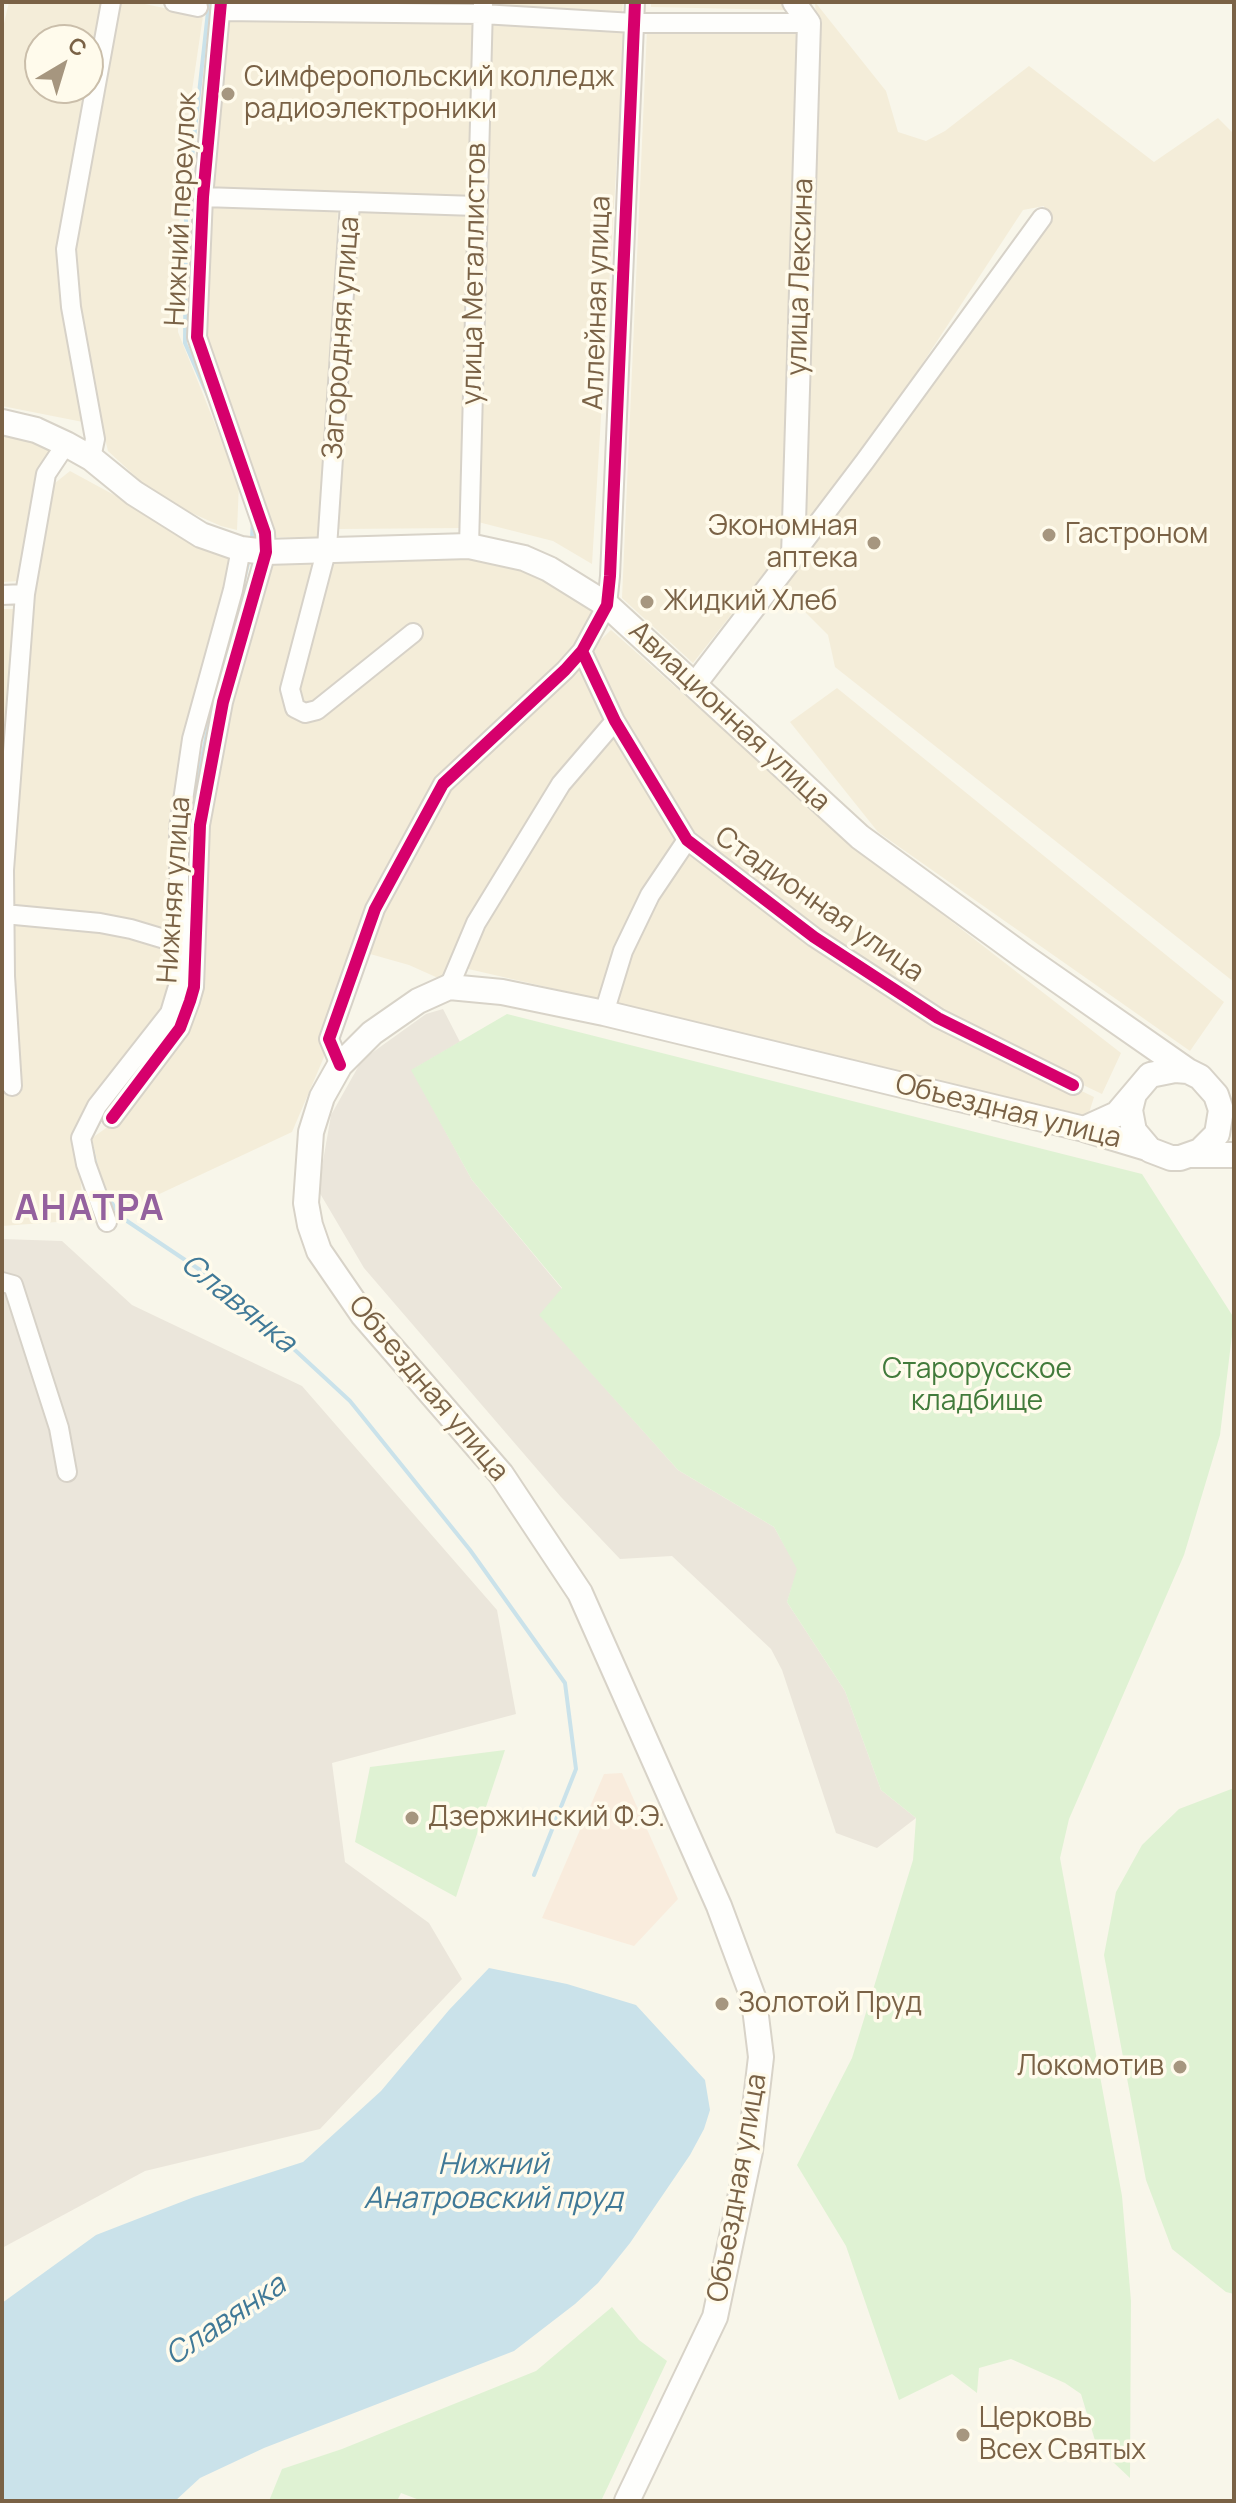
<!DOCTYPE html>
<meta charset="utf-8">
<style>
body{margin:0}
#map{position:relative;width:1236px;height:2503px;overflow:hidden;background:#f8f6ea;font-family:Manrope,sans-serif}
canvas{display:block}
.frame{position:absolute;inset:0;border:4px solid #7a6246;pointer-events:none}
.north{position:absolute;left:24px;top:24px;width:80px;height:80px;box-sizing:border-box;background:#fffbec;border:2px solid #cabeaa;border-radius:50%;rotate:38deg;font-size:22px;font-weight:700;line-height:32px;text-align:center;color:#7a6246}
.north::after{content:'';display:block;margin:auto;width:28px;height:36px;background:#a6967f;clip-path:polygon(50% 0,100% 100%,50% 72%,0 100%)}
</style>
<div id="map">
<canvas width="1236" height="2503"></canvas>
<div class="frame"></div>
<div class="north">С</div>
</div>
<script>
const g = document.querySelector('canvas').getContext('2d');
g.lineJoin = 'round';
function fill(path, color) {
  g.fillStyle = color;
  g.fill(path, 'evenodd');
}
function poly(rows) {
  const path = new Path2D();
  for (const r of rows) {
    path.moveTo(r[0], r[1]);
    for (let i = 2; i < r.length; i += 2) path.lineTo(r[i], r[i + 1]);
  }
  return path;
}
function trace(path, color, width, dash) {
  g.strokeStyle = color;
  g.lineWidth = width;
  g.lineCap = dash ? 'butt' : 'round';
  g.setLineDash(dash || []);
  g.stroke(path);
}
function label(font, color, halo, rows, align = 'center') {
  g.font = font + ' Manrope,sans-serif';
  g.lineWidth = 7;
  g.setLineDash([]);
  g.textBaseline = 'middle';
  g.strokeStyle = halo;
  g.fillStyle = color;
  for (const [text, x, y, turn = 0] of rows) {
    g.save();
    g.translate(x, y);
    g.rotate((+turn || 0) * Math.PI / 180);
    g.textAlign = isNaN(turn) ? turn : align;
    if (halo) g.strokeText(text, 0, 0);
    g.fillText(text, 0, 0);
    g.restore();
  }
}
const residential = poly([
 [9,2,106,2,59,253,88,423,2,406,2,32],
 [40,40,88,40,88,88,40,88],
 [121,2,135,2,203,16,180,172,178,332,239,484,237,530,221,526,160,499,108,451,79,332,74,237],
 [349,2,479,2,478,9,349,6],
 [488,2,623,2,622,14,488,9],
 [651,2,783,2,788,10,651,7],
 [815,2,886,91,898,132,926,141,945,131,1029,66,1154,162,1218,118,1234,134,1234,982,835,667,828,635,782,589,1048,227,1044,206,1023,210,856,465,803,532,817,32],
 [220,14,478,17,474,203,338,210,322,538,271,537,201,341],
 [491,17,625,26,592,564,553,541,478,522],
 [647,29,805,32,784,548,693,663,622,598],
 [352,205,472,208,463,528,338,529],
 [2,432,50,445,20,581,2,582],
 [70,471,232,559,187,744,176,966,161,1013,77,1135,84,1220,2,1226,2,955,31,595,50,487],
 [467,554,537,574,598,610,578,650,441,781,325,1034,324,1057,292,1132,123,1211,101,1183,92,1138,116,1121,193,1013,205,827,218,757,268,564,325,563],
 [2,609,17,609,2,749],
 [611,630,853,845,1121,1053,1102,1094,939,1016,732,873,688,835,641,754,590,650],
 [582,657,612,719,447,982,409,965,363,952,445,785],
 [837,688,1224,1002,1190,1051,878,832,790,722],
 [610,734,683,840,599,999,464,968,490,907,575,774],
 [687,851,935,1020,1094,1097,1088,1116,610,1002,637,926]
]);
const commercial = poly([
 [622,1773,678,1899,634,1946,542,1918,604,1774]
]);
const industrial = poly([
 [443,1009,460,1042,412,1070,472,1180,562,1289,540,1315,678,1470,774,1527,798,1569,787,1602,845,1691,881,1790,916,1818,877,1848,836,1833,782,1670,771,1649,672,1556,620,1559,561,1497,364,1268,318,1190,331,1115,362,1060,426,1014],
 [2,1239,62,1241,132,1305,302,1386,497,1610,516,1714,332,1763,345,1862,429,1923,462,1979,320,2129,145,2171,2,2248]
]);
const green = poly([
 [507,1014,1142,1174,1234,1318,1220,1435,1184,1555,1069,1819,1060,1858,1122,2196,1131,2301,1130,2478,1097,2447,1081,2394,1065,2383,1011,2359,979,2368,977,2393,952,2374,899,2400,846,2246,797,2165,852,2058,913,1860,916,1818,881,1790,845,1691,787,1602,797,1569,774,1527,678,1470,539,1315,562,1288,472,1180,411,1070],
 [505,1750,456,1897,355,1842,370,1767],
 [1234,1788,1234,2294,1226,2292,1172,2249,1146,2180,1104,1955,1116,1892,1142,1845,1179,1809],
 [612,2307,639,2340,667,2361,601,2501,422,2501,401,2493,397,2501,269,2501,282,2469,342,2449,536,2371]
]);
const water = poly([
 [489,1968,567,1984,636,2005,705,2080,710,2110,704,2129,690,2155,630,2243,598,2283,575,2304,514,2351,264,2448,200,2478,175,2501,2,2501,2,2303,96,2235,194,2197,303,2162,381,2091,449,2010]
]);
const stream = poly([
 [209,2,186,212,185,343,211,403],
 [252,538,253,520],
 [244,580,249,559],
 [189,878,188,826,220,670],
 [93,1133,108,1105],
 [92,1149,96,1167],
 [106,1194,121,1217,230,1290,350,1401,470,1550,565,1683,576,1769,534,1875]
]);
const minor = poly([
 [174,2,198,7],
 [220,11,482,14,634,23,809,23],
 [203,197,476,206],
 [350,203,327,548,290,689,295,708,305,713,317,710,413,633],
 [91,458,95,439,71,307,66,249,111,2],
 [469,546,483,5],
 [793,556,865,461,1042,218],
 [2,595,25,594],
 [582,651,615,721,687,840,814,937,938,1018,1073,1085],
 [4,914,100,923,131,929,181,944],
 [449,987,476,923,561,784,615,721],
 [604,1013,623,951,650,895,687,840],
 [340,1065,329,1039,375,909,443,784,565,670,582,651,607,605,610,576,635,2],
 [12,1086,5,976,4,870,25,594,46,474,66,444],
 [112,1118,180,1028,190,1001,194,987,200,825,223,702,266,552,265,533,197,337,203,197,221,2],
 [107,1222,86,1164,81,1138,97,1106,170,1013,179,983,179,828,192,739,233,590,241,549],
 [2,1282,13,1285,59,1428,67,1472]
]);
const tertiary = poly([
 [695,684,793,556,809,23,794,2]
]);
const secondary = poly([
 [2,422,36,430,66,444,91,458,134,493,201,535,241,549,266,552,469,546,524,558,549,569,607,605,860,837,1023,956,1188,1071],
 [1084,1129,1117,1114,1150,1075,1175,1070,1188,1071,1200,1077,1216,1095,1221,1110,1217,1134,1200,1151,1180,1158,1171,1158,1150,1150,1134,1131,1130,1110,1134,1094],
 [1190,1155,1234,1155],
 [627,2501,715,2317,750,2151,761,2057,754,2000,719,1906,580,1593,501,1474,363,1315,319,1251,310,1225,306,1203,311,1132,322,1097,340,1065,372,1033,418,1001,449,987,502,992,604,1013,1084,1129,1147,1148]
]);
const cycleway = poly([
 [582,651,615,721,687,840,814,937,938,1018,1073,1085],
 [340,1065,329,1039,375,909,443,784,565,670,582,651,607,605,610,576,635,2],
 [112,1118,180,1028,190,1001,194,987,200,825,223,702,266,552,265,533,197,337,203,197,221,2]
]);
const markers = [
 [228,94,8,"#a6967f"],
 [1049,535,8,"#a6967f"],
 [874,543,8,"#a6967f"],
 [647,602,8,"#a6967f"],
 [412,1818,8,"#a6967f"],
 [722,2004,8,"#a6967f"],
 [1180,2067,8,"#a6967f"],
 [963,2435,8,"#a6967f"]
];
const poiNames = [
 ["Симферопольский колледж",244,78],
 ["радиоэлектроники",244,110],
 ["Экономная",858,527,"right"],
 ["аптека",858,559,"right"],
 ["Гастроном",1065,535],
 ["Жидкий Хлеб",663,602],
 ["Дзержинский Ф.Э.",428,1818],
 ["Золотой Пруд",738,2004],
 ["Локомотив",1164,2067,"right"],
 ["Церковь",979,2419],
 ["Всех Святых",979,2451]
];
const streetNames = [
 ["Нижний переулок",182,209,-87],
 ["улица Металлистов",475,274,-89],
 ["улица Лексина",801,277,-88],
 ["Аллейная улица",598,303,-88],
 ["Загородняя улица",342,338,-86],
 ["Авиационная улица",729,717,43],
 ["Нижняя улица",175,890,-86],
 ["Стадионная улица",819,905,35],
 ["Объездная улица",1008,1112,14],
 ["Объездная улица",428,1389,50],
 ["Объездная улица",738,2188,-80]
];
const parkNames = [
 ["Старорусское",977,1370],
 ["кладбище",977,1402]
];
const waterNames = [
 ["Славянка",238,1304,39],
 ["Нижний",493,2166],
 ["Анатровский пруд",493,2200],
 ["Славянка",226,2321,-34]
];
const districtNames = [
 ["АНАТРА",90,1210]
];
fill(residential, '#f4edd9');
fill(commercial, '#f9ecdd');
fill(industrial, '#ebe6db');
fill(green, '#dff2d3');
fill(water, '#cae2ea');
trace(stream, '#cae2ea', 4);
trace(minor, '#d7d2c8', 22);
trace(tertiary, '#d7d2c8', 26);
trace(secondary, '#d8d3c8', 28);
trace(minor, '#fefefc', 18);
trace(tertiary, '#fefefc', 22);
trace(secondary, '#fefefc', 24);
trace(cycleway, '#d6006c', 12);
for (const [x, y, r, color] of markers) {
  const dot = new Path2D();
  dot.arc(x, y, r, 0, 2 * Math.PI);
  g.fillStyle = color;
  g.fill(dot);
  trace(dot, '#fffbec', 3);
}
label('28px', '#7a6246', '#fffbec', poiNames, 'left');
label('28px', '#7a6246', '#fffbec', streetNames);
label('28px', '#427b3b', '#fffbec', parkNames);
label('italic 30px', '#407997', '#fffbec', waterNames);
g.letterSpacing = '2px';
label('bold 36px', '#94619e', '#fffbec', districtNames);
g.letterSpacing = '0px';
</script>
